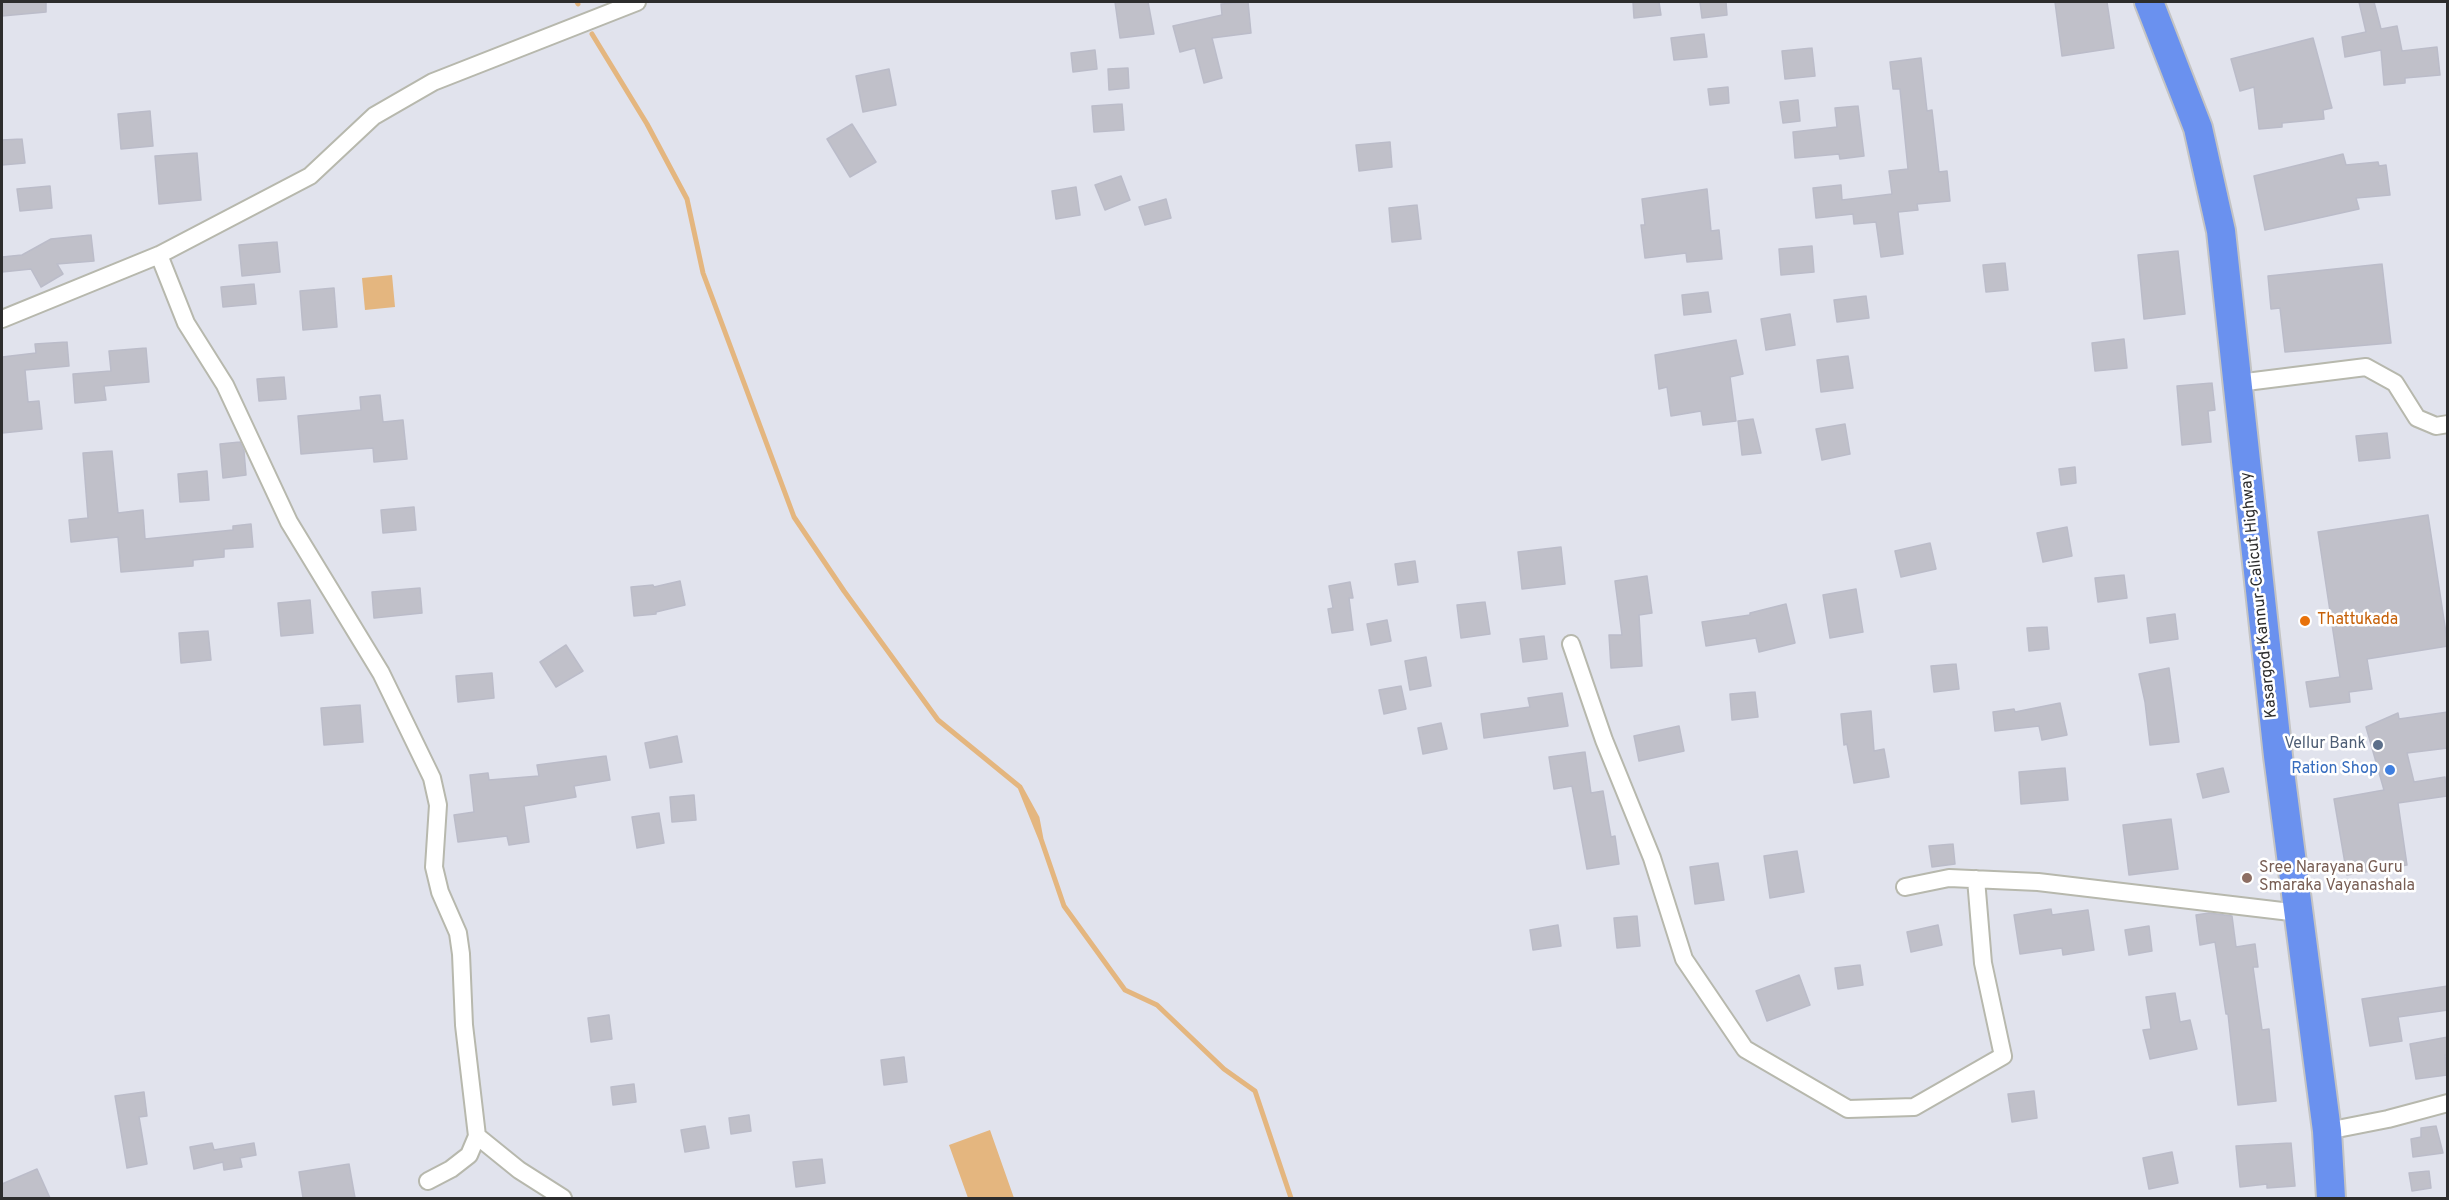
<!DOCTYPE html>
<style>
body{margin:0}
#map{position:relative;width:2449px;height:1200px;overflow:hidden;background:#e1e3ed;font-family:Overpass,sans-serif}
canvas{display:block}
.frame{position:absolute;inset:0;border:3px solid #2d2d2d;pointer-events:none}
</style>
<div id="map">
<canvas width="2449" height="1200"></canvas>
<div class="frame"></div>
</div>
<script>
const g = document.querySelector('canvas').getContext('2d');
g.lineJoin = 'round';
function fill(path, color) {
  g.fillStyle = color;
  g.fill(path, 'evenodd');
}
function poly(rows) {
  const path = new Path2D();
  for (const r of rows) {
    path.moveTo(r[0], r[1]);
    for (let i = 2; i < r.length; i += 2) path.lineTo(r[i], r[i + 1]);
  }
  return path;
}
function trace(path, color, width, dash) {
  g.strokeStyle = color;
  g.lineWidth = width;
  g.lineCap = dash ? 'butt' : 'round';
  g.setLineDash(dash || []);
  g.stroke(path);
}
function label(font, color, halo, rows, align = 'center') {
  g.font = font + ' Overpass,sans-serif';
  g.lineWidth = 5;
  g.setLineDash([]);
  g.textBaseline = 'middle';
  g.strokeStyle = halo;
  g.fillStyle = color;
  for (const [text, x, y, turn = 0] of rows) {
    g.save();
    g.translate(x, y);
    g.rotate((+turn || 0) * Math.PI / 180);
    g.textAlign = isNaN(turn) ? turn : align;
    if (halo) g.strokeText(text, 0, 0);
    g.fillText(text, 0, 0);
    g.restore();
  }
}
const water = poly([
 [392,275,395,307,365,310,362,278],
 [990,1130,1014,1198,968,1198,949,1145]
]);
const stream = poly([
 [577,2,578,4],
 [592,34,647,124,687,199,703,273,794,517,844,591,938,720,1020,787,1037,818,1041,839,1020,787],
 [1041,839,1064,906,1125,990,1157,1005,1224,1069,1255,1091,1291,1198]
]);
const building = poly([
 [2,2,46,2,46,12,2,16,2,2],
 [1115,2,1148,2,1154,34,1120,38,1115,2],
 [1248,2,1251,33,1212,38,1222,78,1204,83,1195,48,1180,52,1173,26,1222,15,1221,4,1248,2],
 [1633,2,1659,2,1661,15,1634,18,1633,2],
 [1700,2,1726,2,1727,15,1702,18,1700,2],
 [2055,2,2107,2,2114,48,2062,56,2055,2],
 [2359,2,2374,2,2381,29,2397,26,2402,51,2437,47,2440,75,2405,78,2405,83,2384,85,2381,50,2345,57,2342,37,2366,32,2359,2],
 [1704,34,1707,57,1674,60,1671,38,1704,34],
 [2313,38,2332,108,2323,110,2324,119,2282,123,2282,127,2259,129,2254,87,2240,91,2231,59,2313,38],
 [1812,48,1815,76,1785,79,1782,51,1812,48],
 [1095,50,1097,69,1073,72,1071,53,1095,50],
 [1921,58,1927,111,1932,110,1939,172,1947,171,1950,201,1917,204,1918,210,1898,212,1903,254,1881,257,1876,222,1854,224,1853,214,1816,218,1813,188,1841,185,1842,200,1892,194,1889,171,1908,169,1900,89,1893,89,1890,62,1921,58],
 [1128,68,1129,88,1109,90,1108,69,1128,68],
 [889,69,896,105,863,112,856,76,889,69],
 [1728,87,1729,103,1710,105,1708,89,1728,87],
 [1798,100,1800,121,1783,123,1780,102,1798,100],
 [1122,104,1124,130,1094,132,1092,106,1122,104],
 [1858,106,1864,156,1840,159,1839,154,1795,158,1793,132,1837,127,1835,108,1858,106],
 [150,111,153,146,121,149,118,114,150,111],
 [852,124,876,162,850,177,827,139,852,124],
 [22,139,25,163,2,165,2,140,22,139],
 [1390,142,1392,167,1359,171,1356,145,1390,142],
 [197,153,201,200,159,204,155,156,197,153],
 [2343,154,2346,165,2378,162,2379,166,2386,165,2390,195,2356,198,2359,209,2265,230,2254,176,2343,154],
 [1121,176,1130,200,1105,210,1095,185,1121,176],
 [50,186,52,208,20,211,17,189,50,186],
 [1076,187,1080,215,1056,219,1052,191,1076,187],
 [1707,189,1711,231,1719,230,1722,259,1687,262,1686,253,1645,258,1641,225,1645,225,1642,199,1707,189],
 [1166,199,1171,218,1145,225,1139,207,1166,199],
 [1417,205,1421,239,1392,242,1389,208,1417,205],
 [91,235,94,261,57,264,63,274,41,287,31,269,2,272,2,257,22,255,51,239,91,235],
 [277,242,280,272,242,276,239,245,277,242],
 [1812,246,1814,272,1781,275,1779,249,1812,246],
 [2178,251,2185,314,2144,319,2138,255,2178,251],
 [2005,263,2008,290,1986,292,1983,265,2005,263],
 [2382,264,2391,343,2285,352,2280,308,2271,309,2268,276,2382,264],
 [254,284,256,304,223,307,221,287,254,284],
 [334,288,337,327,303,330,300,291,334,288],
 [1708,292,1711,312,1684,315,1682,295,1708,292],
 [1866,296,1869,318,1837,322,1834,300,1866,296],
 [1790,314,1795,345,1766,350,1761,319,1790,314],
 [2124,339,2127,368,2095,371,2092,343,2124,339],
 [1736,340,1743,374,1730,377,1736,421,1703,425,1701,411,1671,416,1667,387,1659,389,1655,355,1736,340],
 [67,342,69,366,25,370,28,402,39,401,42,429,2,433,2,357,36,353,35,344,67,342],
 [146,348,149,382,104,386,106,400,75,403,73,374,111,371,109,351,146,348],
 [1848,356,1853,388,1821,392,1817,360,1848,356],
 [284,377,286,399,259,401,257,379,284,377],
 [2212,383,2215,410,2208,411,2211,442,2182,445,2177,386,2212,383],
 [380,395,383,422,403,420,407,459,374,462,373,448,301,454,298,416,361,410,360,397,380,395],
 [1753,419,1761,453,1742,455,1738,421,1753,419],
 [1845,424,1850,454,1822,460,1816,429,1845,424],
 [2387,433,2390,458,2359,461,2356,436,2387,433],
 [240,442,244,451,246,475,223,478,220,444,240,442],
 [112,451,118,513,143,510,145,539,233,530,233,526,251,524,253,547,224,549,224,557,193,560,193,566,121,572,118,537,71,542,69,520,88,518,83,453,112,451],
 [2075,467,2076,483,2061,485,2059,469,2075,467],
 [207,471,209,500,180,502,178,474,207,471],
 [414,507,416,530,383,533,381,510,414,507],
 [2428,515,2448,646,2367,659,2372,689,2349,692,2350,702,2310,707,2306,682,2340,677,2318,532,2428,515],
 [2067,527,2072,556,2043,562,2037,533,2067,527],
 [1930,543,1936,569,1901,577,1895,551,1930,543],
 [1561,547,1565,584,1522,589,1518,552,1561,547],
 [1415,561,1418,582,1398,585,1395,564,1415,561],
 [2124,575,2127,598,2098,602,2095,578,2124,575],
 [1647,576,1652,613,1639,615,1642,666,1611,668,1609,635,1622,635,1615,581,1647,576],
 [680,581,685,605,656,612,656,614,634,616,631,587,653,585,654,587,680,581],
 [1350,582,1353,598,1349,598,1353,630,1332,633,1328,609,1333,608,1329,586,1350,582],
 [420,588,422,613,374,618,372,592,420,588],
 [1856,589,1863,632,1830,638,1823,595,1856,589],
 [310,600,313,633,281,636,278,603,310,600],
 [1485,602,1490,634,1461,638,1457,605,1485,602],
 [1786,604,1795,643,1759,652,1756,638,1706,646,1702,622,1750,615,1750,613,1786,604],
 [2175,614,2178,639,2150,643,2147,618,2175,614],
 [1387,620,1391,641,1371,645,1367,624,1387,620],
 [2047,627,2049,649,2029,651,2027,628,2047,627],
 [208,631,211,660,181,663,179,633,208,631],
 [1544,636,1547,659,1523,662,1520,639,1544,636],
 [566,645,583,671,556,687,540,662,566,645],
 [1426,657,1431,686,1410,690,1405,661,1426,657],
 [1956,664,1959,689,1934,692,1931,666,1956,664],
 [2169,668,2179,742,2150,745,2145,702,2139,674,2169,668],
 [492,673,494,698,458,702,456,676,492,673],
 [1401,686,1406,709,1384,714,1379,690,1401,686],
 [1755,692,1758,717,1732,720,1730,694,1755,692],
 [1562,693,1568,726,1484,738,1481,714,1530,707,1528,698,1562,693],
 [2060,703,2067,735,2042,740,2039,726,1995,731,1993,712,2014,709,2015,712,2060,703],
 [360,705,363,742,324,745,321,708,360,705],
 [1871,711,1874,751,1884,749,1889,777,1854,783,1847,744,1844,745,1841,714,1871,711],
 [2448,712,2448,748,2407,753,2414,782,2445,777,2447,796,2398,803,2407,865,2347,875,2334,799,2384,790,2366,727,2398,713,2399,719,2448,712],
 [1441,723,1447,749,1423,754,1418,728,1441,723],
 [1679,726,1684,751,1639,761,1634,736,1679,726],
 [677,736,682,762,650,768,645,743,677,736],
 [1585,752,1591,793,1603,791,1611,837,1615,836,1619,864,1587,869,1572,786,1554,789,1549,757,1585,752],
 [606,756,610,780,574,786,576,797,524,806,529,842,509,845,507,836,458,842,454,815,474,812,470,775,488,773,489,780,539,776,537,765,606,756],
 [2065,768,2068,800,2021,804,2019,772,2065,768],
 [2223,768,2229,792,2203,798,2197,774,2223,768],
 [694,795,696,820,672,822,670,797,694,795],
 [659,813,664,843,637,848,632,817,659,813],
 [2171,819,2178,869,2129,875,2123,825,2171,819],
 [1953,844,1955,864,1932,867,1929,846,1953,844],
 [1797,851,1804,892,1770,898,1764,856,1797,851],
 [1718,863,1724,900,1695,904,1690,867,1718,863],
 [2051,909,2052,915,2088,910,2094,950,2063,955,2062,948,2020,954,2014,915,2051,909],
 [2209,913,2232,916,2236,947,2255,944,2258,967,2253,967,2262,1030,2269,1029,2276,1101,2238,1105,2228,1014,2226,1014,2215,942,2200,945,2196,915,2209,913],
 [1637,916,1640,946,1617,948,1614,918,1637,916],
 [1558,925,1561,946,1533,950,1530,930,1558,925],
 [1938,925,1942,945,1911,952,1907,932,1938,925],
 [2149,926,2152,951,2129,955,2125,930,2149,926],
 [1860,965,1863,985,1838,989,1835,968,1860,965],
 [1799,975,1810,1005,1767,1021,1756,991,1799,975],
 [2448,986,2448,1010,2398,1017,2402,1041,2370,1046,2362,999,2448,986],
 [2175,993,2180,1022,2190,1020,2197,1049,2150,1059,2143,1030,2151,1029,2146,997,2175,993],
 [609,1015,612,1039,591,1042,588,1018,609,1015],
 [2448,1037,2448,1055,2445,1055,2447,1075,2416,1079,2410,1044,2448,1037],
 [904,1057,907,1082,884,1085,881,1060,904,1057],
 [634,1084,636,1102,613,1105,611,1087,634,1084],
 [2034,1091,2037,1118,2012,1122,2008,1094,2034,1091],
 [144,1092,147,1116,139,1117,147,1164,127,1168,115,1096,144,1092],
 [749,1115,751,1131,731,1134,729,1118,749,1115],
 [705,1126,709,1148,685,1152,681,1130,705,1126],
 [2436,1126,2443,1153,2413,1157,2411,1139,2421,1137,2421,1128,2436,1126],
 [212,1143,214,1150,254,1143,256,1155,240,1158,242,1167,224,1170,223,1162,194,1169,190,1147,212,1143],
 [2291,1143,2295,1186,2267,1188,2267,1184,2240,1187,2236,1146,2291,1143],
 [2172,1152,2178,1183,2149,1189,2143,1158,2172,1152],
 [822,1159,825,1183,796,1187,793,1162,822,1159],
 [349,1164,355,1198,303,1198,299,1172,349,1164],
 [37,1169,50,1198,2,1198,2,1184,37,1169],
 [2429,1171,2431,1188,2412,1191,2409,1173,2429,1171]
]);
const street = poly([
 [159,255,186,323,225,385,289,522,381,673,432,778,438,805,434,867,440,892,458,933,461,954,464,1025,477,1136,469,1155,451,1169,428,1181],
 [2,319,159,255,310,176,374,116,433,82,637,2],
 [2238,383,2366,367,2395,383,2417,418,2436,426,2448,424],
 [1571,644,1604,740,1652,858,1684,959,1745,1049,1848,1109,1914,1107,2003,1056,1983,963,1976,879],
 [1905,887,1949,878,2038,882,2299,913],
 [2327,1131,2388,1119,2448,1103],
 [477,1136,519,1170,563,1198]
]);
const highway = poly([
 [2149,2,2198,128,2221,231,2278,756,2327,1131,2331,1198]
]);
const markers = [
 [2305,621,6,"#e8710a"],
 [2378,745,6,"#5c6f8a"],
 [2390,770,6,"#3f7fe0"],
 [2247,878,6,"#8d6e63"]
];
const streetNames = [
 ["Kasargod-Kannur-Calicut Highway",2260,595,-96]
];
const foodNames = [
 ["Thattukada",2317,621]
];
const serviceNames = [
 ["Vellur Bank",2366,745]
];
const shopNames = [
 ["Ration Shop",2378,770]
];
const educationNames = [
 ["Sree Narayana Guru",2259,869],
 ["Smaraka Vayanashala",2259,887]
];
fill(water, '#e4b67f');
trace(stream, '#e4b67f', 5);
fill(building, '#c0c0c9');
trace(building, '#bbbcc9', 1.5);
trace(street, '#b7b8ad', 20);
trace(highway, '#c4c4c4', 32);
trace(street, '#fff', 16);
trace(highway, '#6a91ef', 28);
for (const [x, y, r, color] of markers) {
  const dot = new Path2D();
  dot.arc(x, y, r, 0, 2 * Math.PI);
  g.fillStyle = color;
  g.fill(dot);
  trace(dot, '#fff', 2);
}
label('16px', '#2d2d2d', '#fff', streetNames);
label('16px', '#c56008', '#fff', foodNames, 'left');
label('16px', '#4e5e75', '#fff', serviceNames, 'right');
label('16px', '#366cbe', '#fff', shopNames, 'right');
label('16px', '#785e54', '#fff', educationNames, 'left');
</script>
